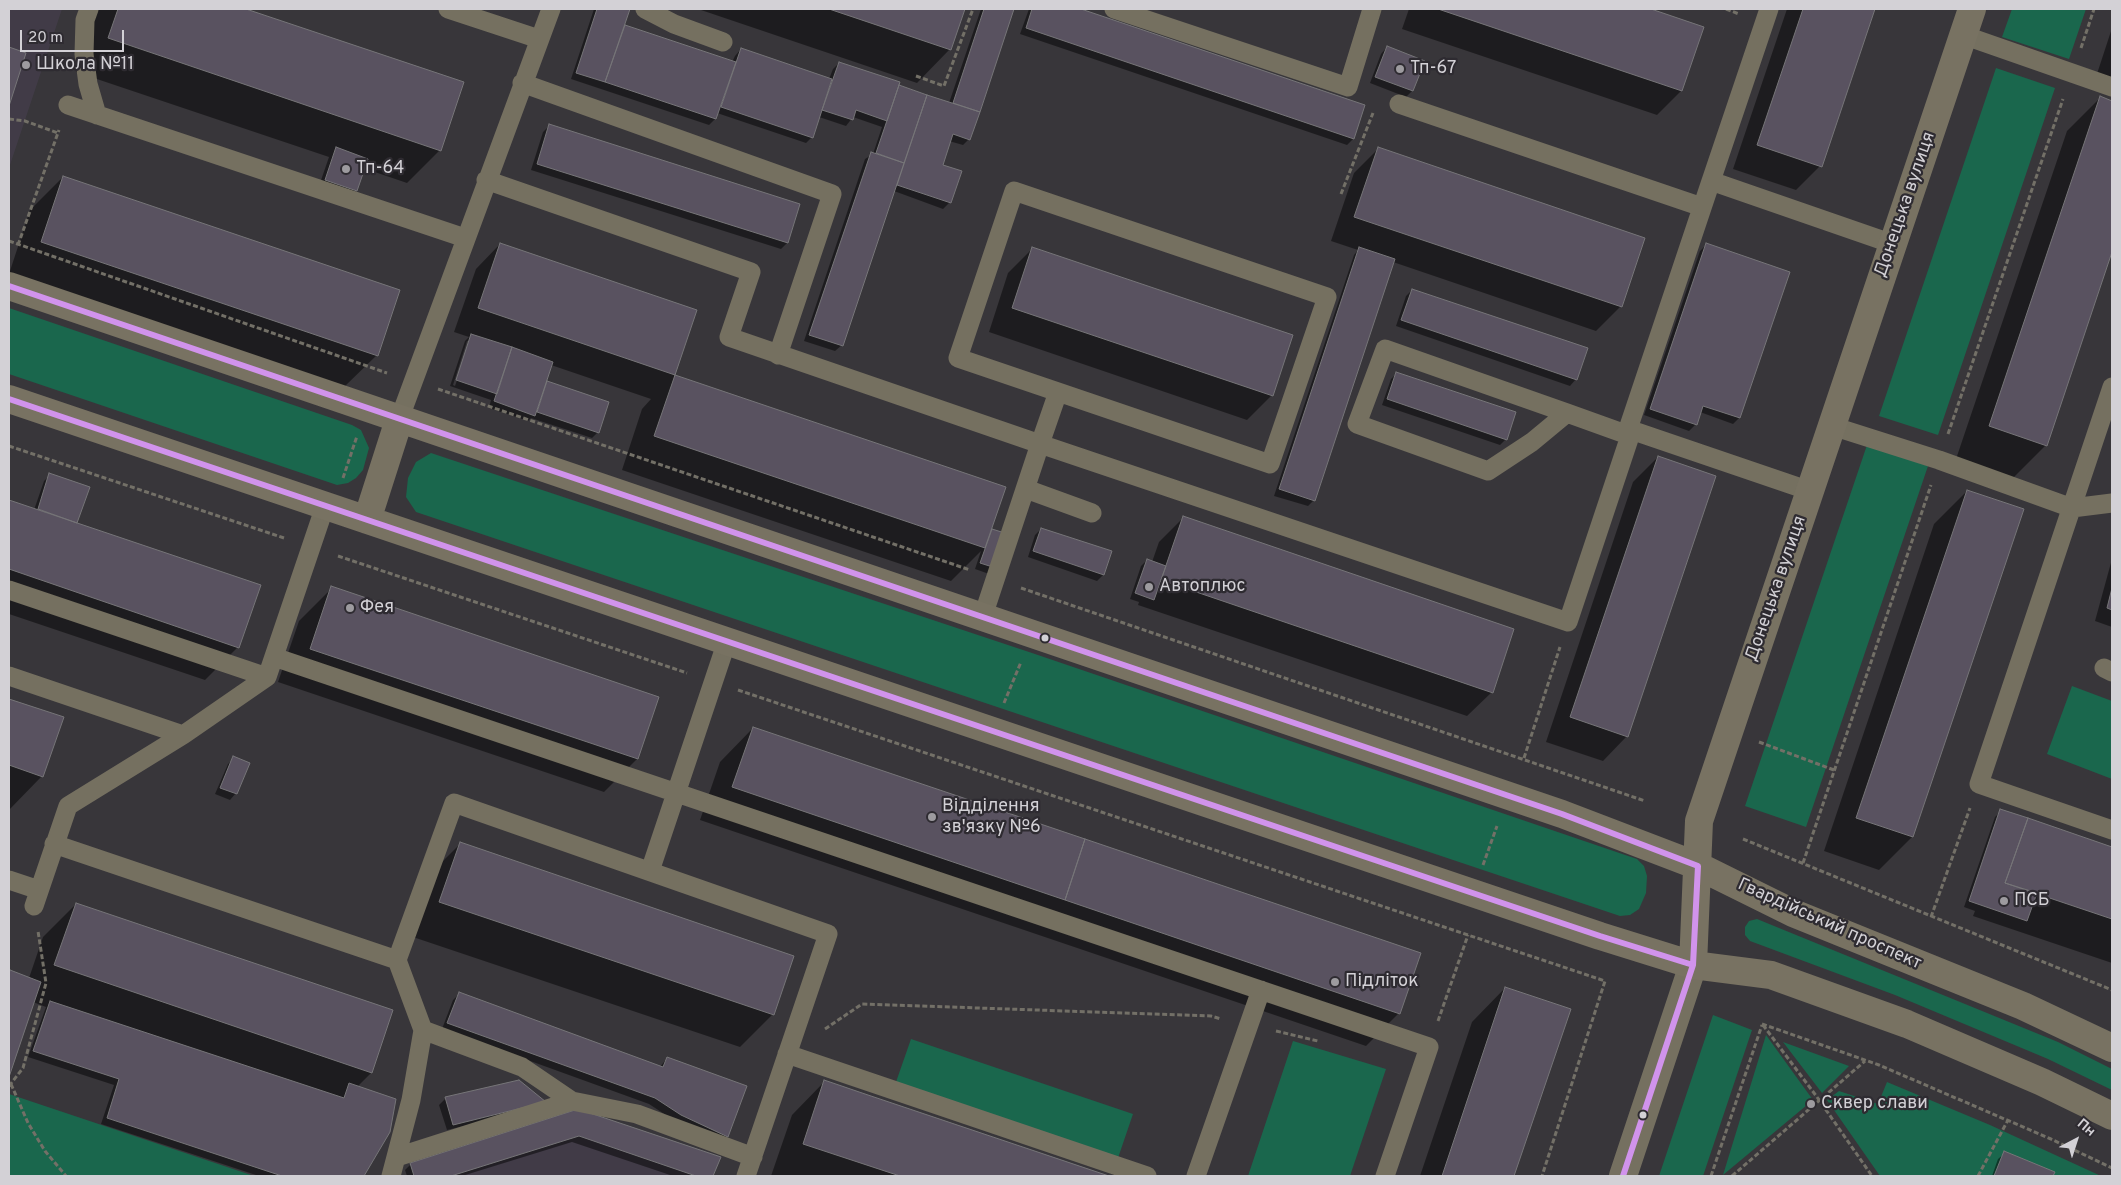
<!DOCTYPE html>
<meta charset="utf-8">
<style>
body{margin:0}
#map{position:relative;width:2121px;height:1185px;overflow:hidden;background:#38363a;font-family:Overpass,sans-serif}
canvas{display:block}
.frame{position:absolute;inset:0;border:10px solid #d3d1d6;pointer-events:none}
.north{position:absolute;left:2051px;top:1115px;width:50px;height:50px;-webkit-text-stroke:4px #2e2b31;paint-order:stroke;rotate:40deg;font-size:14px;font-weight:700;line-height:20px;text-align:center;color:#d3d1d6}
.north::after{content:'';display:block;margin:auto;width:18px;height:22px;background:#d3d1d6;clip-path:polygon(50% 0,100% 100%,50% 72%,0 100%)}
.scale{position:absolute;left:20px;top:30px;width:104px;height:22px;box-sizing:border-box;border:2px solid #d3d1d6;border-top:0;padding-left:6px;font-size:15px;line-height:18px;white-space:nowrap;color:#d3d1d6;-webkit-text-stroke:4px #2e2b31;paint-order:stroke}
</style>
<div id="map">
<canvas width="2121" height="1185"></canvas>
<div class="frame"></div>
<div class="north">Пн</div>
<div class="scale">20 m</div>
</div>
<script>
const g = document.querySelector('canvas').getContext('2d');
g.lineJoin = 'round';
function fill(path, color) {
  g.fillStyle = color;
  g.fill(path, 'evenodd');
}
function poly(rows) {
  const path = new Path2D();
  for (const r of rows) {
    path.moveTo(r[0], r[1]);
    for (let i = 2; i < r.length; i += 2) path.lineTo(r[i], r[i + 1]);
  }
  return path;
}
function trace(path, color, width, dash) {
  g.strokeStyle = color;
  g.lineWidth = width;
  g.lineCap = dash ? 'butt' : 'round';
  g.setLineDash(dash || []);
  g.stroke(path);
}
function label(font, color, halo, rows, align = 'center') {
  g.font = font + ' Overpass,sans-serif';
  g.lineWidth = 4.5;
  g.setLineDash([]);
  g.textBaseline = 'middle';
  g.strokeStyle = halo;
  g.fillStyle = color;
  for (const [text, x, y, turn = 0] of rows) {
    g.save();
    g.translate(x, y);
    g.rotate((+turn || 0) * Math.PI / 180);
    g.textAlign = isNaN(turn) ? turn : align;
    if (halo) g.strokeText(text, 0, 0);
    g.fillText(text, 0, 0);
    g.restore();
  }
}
const built = poly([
 [9,9,62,9,9,168],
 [579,1136,696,1176,451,1176]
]);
const green = poly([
 [2012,9,2086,9,2069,59,2002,37],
 [1996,68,2055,88,1938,435,1879,416],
 [9,308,352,425,361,430,369,448,363,470,356,478,348,483,337,485,9,374],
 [1867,445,1928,466,1806,827,1745,806],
 [431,453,1035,654,1637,859,1644,866,1647,876,1646,893,1639,909,1630,915,1620,916,416,512,406,497,408,478,416,462],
 [2072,686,2112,701,2112,779,2047,754],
 [1757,919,2058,1042,2112,1069,2112,1090,2048,1059,1895,995,1750,941,1745,935,1745,927,1749,921],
 [1713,1015,1752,1030,1703,1176,1659,1176],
 [1766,1035,1813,1100,1723,1175],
 [911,1039,1133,1114,1118,1158,896,1082],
 [1293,1041,1386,1069,1350,1176,1248,1176],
 [1783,1042,1849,1066,1822,1093],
 [1887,1082,1990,1125,2101,1176,1880,1176,1827,1100,1839,1091,1878,1104],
 [9,1094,254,1176,9,1176]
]);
const shadow = poly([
 [97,9,242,9,463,83,440,150,407,183,363,168,356,190,350,196,319,186,329,157,76,72],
 [594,9,628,9,623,25,732,62,735,56,741,49,829,79,833,69,839,63,949,103,981,9,1013,9,969,139,963,145,949,141,941,166,950,202,943,209,894,191,842,345,835,351,804,341,865,159,873,154,882,127,853,117,846,126,819,117,812,137,806,143,717,113,715,119,709,125,571,79],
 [698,9,964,9,950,49,917,83],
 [1029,9,1077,9,1364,106,1353,139,1347,145,1020,34],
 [1409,9,1647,9,1702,27,1681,91,1657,115,1402,29],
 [1787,9,1873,9,1820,166,1796,190,1733,169],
 [2112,28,2112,89,2094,83],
 [1387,47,1424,61,1412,91,1406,97,1370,83,1381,54],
 [9,49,24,54,9,101],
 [2100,98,2112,102,2112,248,2046,445,2013,478,1956,459,2067,131],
 [549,126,798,205,787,243,781,249,531,170,543,132],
 [1378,149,1621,306,1596,331,1393,262,1314,500,1308,506,1274,496,1354,255,1358,250,1331,241,1354,173],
 [63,177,377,355,343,388,9,274,30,210],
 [500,244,695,310,674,376,1004,487,989,533,992,530,992,575,975,569,981,551,951,581,622,470,642,409,651,399,551,365,545,382,607,403,598,432,592,438,531,418,528,421,489,408,491,400,450,386,465,341,469,337,454,332,476,269],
 [467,341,470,341,455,386,453,385],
 [1706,245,1788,272,1739,418,1733,424,1700,412,1695,425,1689,431,1644,415,1700,251],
 [1033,248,1272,395,1247,420,989,332,1008,273],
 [1412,290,1576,379,1570,386,1396,326,1406,296],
 [1397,373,1506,439,1500,445,1382,405,1391,379],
 [1658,457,1627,736,1603,761,1546,742,1633,482],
 [50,475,75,524,238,647,205,680,9,614,9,501,34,510,44,481],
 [1967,491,2022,509,1912,837,1879,870,1824,851,1934,524],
 [1183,518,1492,692,1467,716,1138,605,1139,602,1130,599,1141,566,1147,560,1152,562,1159,542],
 [1041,529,1103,575,1097,581,1028,557,1035,535],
 [2112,559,2112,627,2095,621],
 [332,588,657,698,637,759,604,792,278,682,299,621],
 [9,700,62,718,42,776,9,810],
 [753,728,1399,1013,1366,1046,700,820,720,762],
 [234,758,236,793,230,800,215,794,228,764],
 [2001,811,2112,849,2112,963,1973,916,1975,911,1964,907,1995,817],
 [460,844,773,1014,740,1047,407,935,427,877],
 [76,904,371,1073,357,1087,389,1132,362,1176,259,1176,101,1124,114,1085,28,1057,46,1007,33,1002,9,1073,9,974,10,972,29,978,43,937],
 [1505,988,1569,1010,1513,1176,1420,1176,1472,1022],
 [459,994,660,1067,667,1058,727,1136,721,1142,675,1121,649,1104,442,1029,453,1000],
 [825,1081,1106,1176,771,1176,792,1115],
 [446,1098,539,1108,447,1130,439,1105],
 [578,1110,719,1158,712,1176,673,1176,572,1142,462,1176,407,1176,405,1170,411,1164],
 [2005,1153,2053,1173,2052,1176,1992,1176,1998,1159]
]);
const building = poly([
 [118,9,246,9,464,82,441,151,108,38,118,9],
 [597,9,630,9,605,82,576,73,597,9],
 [829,9,965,9,951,50,829,9],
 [984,9,1014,9,980,112,953,103,984,9],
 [1032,9,1081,9,1365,105,1354,139,1026,28,1032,9],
 [1438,9,1651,9,1704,27,1682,91,1438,9],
 [1803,9,1875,9,1822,167,1757,145,1803,9],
 [625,25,736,62,716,119,605,82,625,25],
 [1387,46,1425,61,1413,91,1375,77,1387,46],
 [9,47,26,53,9,106,9,47],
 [741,48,832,79,813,138,721,107,741,48],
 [839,62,900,82,887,121,856,110,853,120,822,110,839,62],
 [899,85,927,95,904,163,876,153,899,85],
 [927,95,980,112,970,140,953,134,943,165,962,171,951,203,897,185,927,95],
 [2100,96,2112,101,2112,252,2047,446,1989,426,2100,96],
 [549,124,800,204,788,243,537,164,549,124],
 [336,147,368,159,357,191,325,180,336,147],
 [1378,147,1645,238,1622,307,1354,217,1378,147],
 [871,152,904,163,843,346,809,335,871,152],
 [63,176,400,290,378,356,41,242,63,176],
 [500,243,697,310,675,375,478,308,500,243],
 [1706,243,1790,272,1740,418,1703,406,1697,425,1650,409,1706,243],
 [1032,247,1293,335,1273,396,1012,308,1032,247],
 [1359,247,1395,259,1315,501,1279,489,1359,247],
 [1412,289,1588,348,1577,380,1401,320,1412,289],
 [471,334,512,347,497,394,456,380,471,334],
 [512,347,553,362,535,416,494,401,512,347],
 [1396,372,1516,412,1507,440,1387,399,1396,372],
 [675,375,1006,487,985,548,654,436,675,375],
 [547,381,609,402,599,433,537,412,547,381],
 [1658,456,1716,476,1628,737,1570,717,1658,456],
 [49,473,90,487,77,523,38,509,49,473],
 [1967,490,2024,509,1913,837,1856,818,1967,490],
 [9,500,261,585,239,648,9,569,9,500],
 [1183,516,1514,629,1493,693,1161,580,1183,516],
 [1041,528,1112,551,1104,575,1033,551,1041,528],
 [992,529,1011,535,999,569,980,563,992,529],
 [1147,559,1166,566,1154,600,1135,593,1147,559],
 [331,586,659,697,638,759,310,649,331,586],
 [2112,588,2112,610,2107,608,2112,588],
 [9,699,64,717,43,777,9,765,9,699],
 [753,727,1085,839,1065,900,732,787,753,727],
 [233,756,250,763,237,794,220,788,233,756],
 [2000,809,2028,818,2005,883,2037,893,2027,921,1969,901,2000,809],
 [2028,818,2112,847,2112,919,2005,883,2028,818],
 [1085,839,1421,953,1400,1014,1065,900,1085,839],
 [460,842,794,956,774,1015,439,902,460,842],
 [76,903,393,1010,372,1073,54,965,76,903],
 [10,970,41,982,9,1077,9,974,10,970],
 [1505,987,1571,1009,1514,1176,1442,1176,1505,987],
 [459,992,663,1067,667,1057,747,1086,728,1137,681,1115,655,1098,447,1023,459,992],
 [50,1001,344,1098,349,1083,396,1099,390,1132,364,1176,282,1176,107,1118,119,1079,33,1051,50,1001],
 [519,1080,546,1102,453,1125,445,1097,519,1080],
 [824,1080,868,1095,1109,1176,900,1176,803,1144,824,1080],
 [578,1109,721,1157,713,1176,696,1176,579,1136,451,1176,414,1176,410,1163,578,1109],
 [2004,1151,2055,1172,2053,1176,1994,1176,2004,1151]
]);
const path = poly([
 [1726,9,1739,14],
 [2081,48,2094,9],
 [916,76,944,86,973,9],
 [9,119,25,121,58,133],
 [1341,194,1373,113],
 [9,241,387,373],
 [18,245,59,130],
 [438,389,970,570],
 [1948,434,2063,99],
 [9,446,284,538],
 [343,478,357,436],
 [338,556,687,673],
 [1021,588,1645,801],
 [738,690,1605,981,1542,1176],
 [1004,703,1021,662],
 [1759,742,1834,770],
 [1524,758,1560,647],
 [1743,839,2112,990],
 [1803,863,1931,485],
 [1483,865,1497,826],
 [1931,917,1970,808],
 [1438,1021,1468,935],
 [1762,1024,1879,1065,2051,1139,2112,1168],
 [1763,1025,1817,1097,1872,1176],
 [825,1029,862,1004,1211,1016,1221,1019],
 [1276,1031,1318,1041],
 [11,1084,28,1123,45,1151,66,1176],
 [9,1086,23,1068,46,983,38,931],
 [1711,1176,1762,1025],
 [1732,1176,1865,1061],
 [1978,1176,2008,1120]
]);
const service = poly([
 [89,9,85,20,84,54,88,84,97,115],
 [448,9,539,39],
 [645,9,674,24,723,42],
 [1114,9,1348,87,1372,9],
 [1769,9,1711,181,1893,244],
 [1963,35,2112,87],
 [522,83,832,194,778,355],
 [1399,104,1702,207],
 [68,105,465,238],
 [486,180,751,272,729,337,1040,444,982,619],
 [1711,181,1628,429,1810,491],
 [1014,191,1327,297,1270,464,958,358,1014,191],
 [2112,387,1979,784,2112,830],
 [1058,392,1040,444,1568,622,1632,430],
 [1567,413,1532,442,1488,471,1357,424,1385,349,1567,413,1631,436],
 [399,420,551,9],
 [1832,426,1939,460,2072,508,2112,503],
 [1026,489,1092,513],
 [9,590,267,677],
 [274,657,1429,1047,1385,1176],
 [2104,668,2112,672],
 [9,676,183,735,267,677,325,506],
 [54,844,397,960],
 [650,871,727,641],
 [9,880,39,890],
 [34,906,68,806,183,735],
 [423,1030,522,1067,572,1101],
 [787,1054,1147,1176],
 [397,1157,572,1101,637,1114,753,1157],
 [391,1176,411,1100,423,1030,397,960,454,803,828,934,746,1176],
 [1196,1176,1261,990]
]);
const tertiary = poly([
 [1623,1176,1693,965]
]);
const secondary = poly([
 [9,286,1562,814,1698,866,1793,913,2023,1006,2112,1048],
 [9,399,1600,936,1693,965,1771,975,1907,1024,2042,1082,2112,1116],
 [367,520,399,420],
 [1693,965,1699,821,1972,9]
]);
const bus1 = poly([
 [9,286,1562,814,1698,866,1693,965,1623,1176],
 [9,399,1600,936,1693,965]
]);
const markers = [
 [26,65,5,"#9d9b9f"],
 [1400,69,5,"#9d9b9f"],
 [346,169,5,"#9d9b9f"],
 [1149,587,5,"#9d9b9f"],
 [350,608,5,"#9d9b9f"],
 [1045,638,4.5,"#d3d1d6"],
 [932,817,5,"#9d9b9f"],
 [2004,901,5,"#9d9b9f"],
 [1335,982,5,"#9d9b9f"],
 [1811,1104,5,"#9d9b9f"],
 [1643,1115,4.5,"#d3d1d6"]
];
const poiNames = [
 ["Школа №11",36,65],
 ["Тп-67",1410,69],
 ["Тп-64",356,169],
 ["Автоплюс",1159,587],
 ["Фея",360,608],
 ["Відділення",942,807],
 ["зв'язку №6",942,828],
 ["ПСБ",2014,901],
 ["Підліток",1345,982],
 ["Сквер слави",1821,1104]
];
const streetNames = [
 ["Донецька вулиця",1906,205,-71],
 ["Донецька вулиця",1777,589,-71],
 ["Гвардійський проспект",1829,925,24]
];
fill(built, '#413b47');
fill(green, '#1a674d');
fill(shadow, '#0007');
fill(building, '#595260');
trace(building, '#767578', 1);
trace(path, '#737067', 3, [5, 2.5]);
trace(service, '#757060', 19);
trace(tertiary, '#757060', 28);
trace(secondary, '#787262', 28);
trace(bus1, '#d193ec', 6);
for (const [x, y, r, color] of markers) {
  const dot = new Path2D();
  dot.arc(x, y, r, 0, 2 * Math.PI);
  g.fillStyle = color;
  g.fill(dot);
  trace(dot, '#2e2b31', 2);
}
label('18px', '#d3d1d6', '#2e2b31', poiNames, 'left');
label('18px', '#d3d1d6', '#2e2b31', streetNames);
</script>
